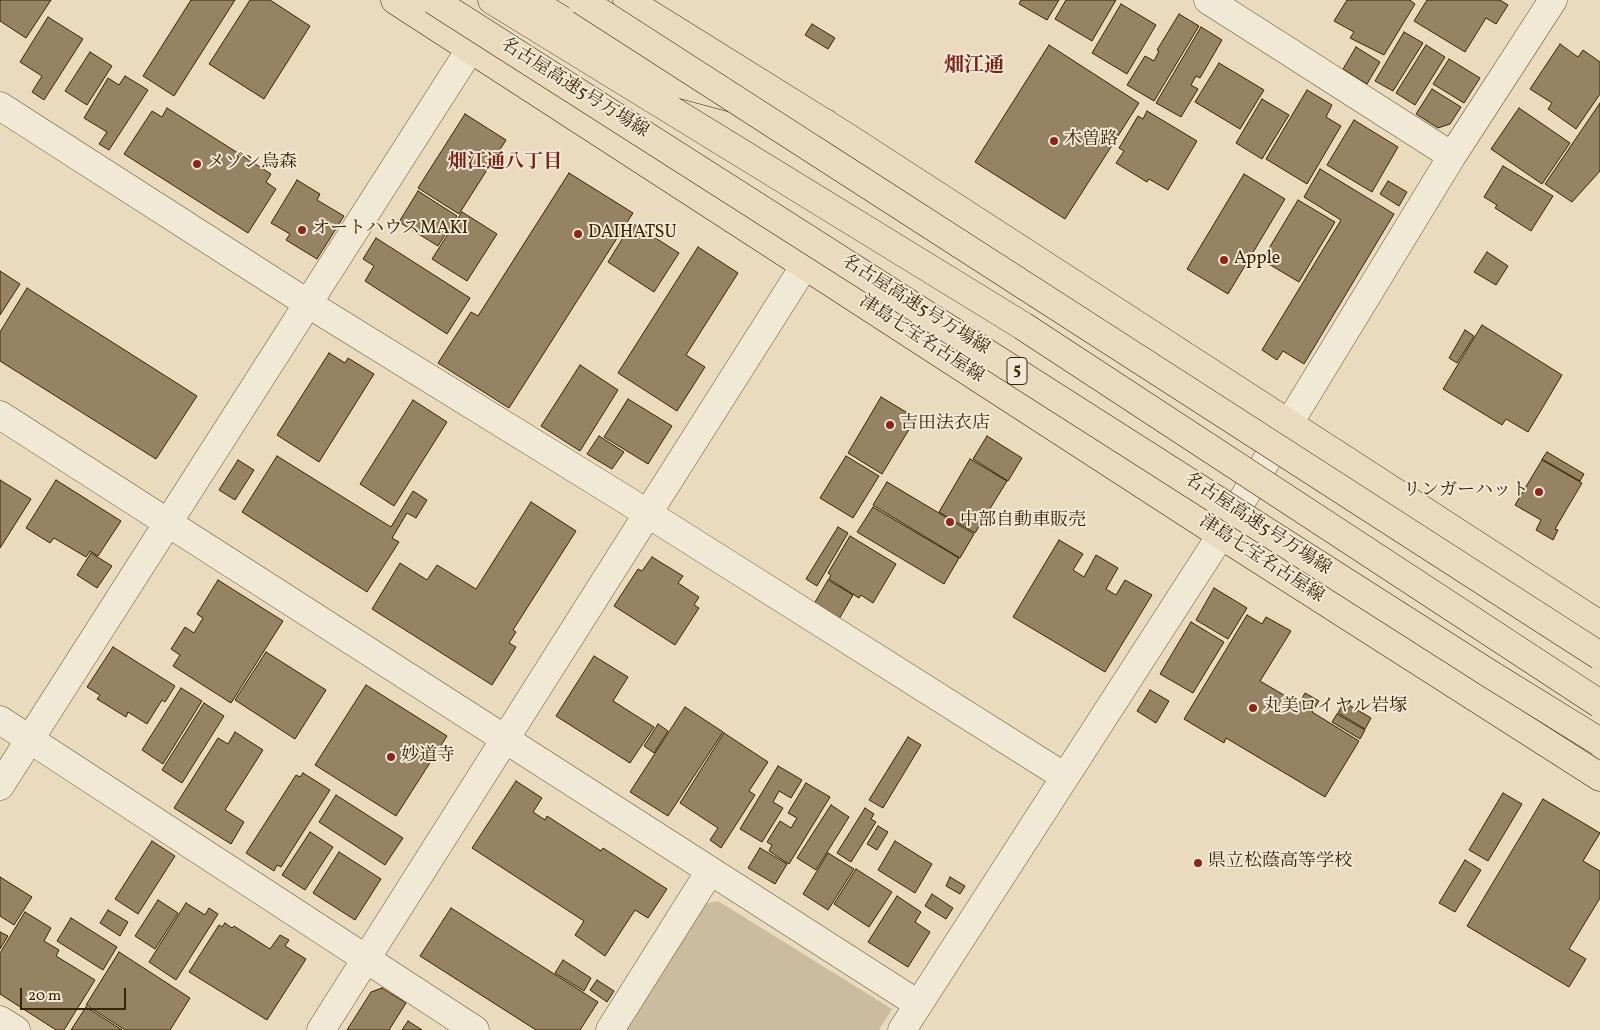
<!DOCTYPE html>
<meta charset="utf-8">
<style>
body{margin:0}
#map{position:relative;width:1600px;height:1030px;overflow:hidden;background:#eadbbf;font-family:Vollkorn,serif}
canvas{display:block}
.scale{position:absolute;left:20px;top:988px;width:106px;height:22px;box-sizing:border-box;border:2px solid #3a2301;border-top:0;padding-left:6px;font-size:15px;line-height:18px;white-space:nowrap;color:#3a2301;-webkit-text-stroke:4px #f1e8d5;paint-order:stroke}
</style>
<div id="map">
<canvas width="1600" height="1030"></canvas>
<div class="scale">20 m</div>
</div>
<script>
const g = document.querySelector('canvas').getContext('2d');
g.lineJoin = 'round';
function fill(path, color) {
  g.fillStyle = color;
  g.fill(path, 'evenodd');
}
function poly(rows) {
  const path = new Path2D();
  for (const r of rows) {
    path.moveTo(r[0], r[1]);
    for (let i = 2; i < r.length; i += 2) path.lineTo(r[i], r[i + 1]);
  }
  return path;
}
function trace(path, color, width, dash) {
  g.strokeStyle = color;
  g.lineWidth = width;
  g.lineCap = dash ? 'butt' : 'round';
  g.setLineDash(dash || []);
  g.stroke(path);
}
function label(font, color, halo, rows, align = 'center') {
  g.font = font + ' Vollkorn,"Noto Serif JP",serif';
  g.lineWidth = 4;
  g.setLineDash([]);
  g.textBaseline = 'middle';
  g.strokeStyle = halo;
  g.fillStyle = color;
  for (const [text, x, y, turn = 0] of rows) {
    g.save();
    g.translate(x, y);
    g.rotate((+turn || 0) * Math.PI / 180);
    g.textAlign = isNaN(turn) ? turn : align;
    if (halo) g.strokeText(text, 0, 0);
    g.fillText(text, 0, 0);
    g.restore();
  }
}
const green = poly([
 [718,901,892,1009,879,1030,625,1030,704,904]
]);
const building = poly([
 [0,0,51,0,26,38,0,21,0,0],
 [191,0,235,0,174,96,143,76,191,0],
 [250,0,270,0,310,26,264,99,209,64,250,0],
 [1021,0,1059,0,1047,20,1019,4,1021,0],
 [1066,0,1116,0,1092,41,1055,19,1066,0],
 [1347,0,1410,0,1415,4,1384,55,1350,38,1354,32,1334,21,1347,0],
 [1427,0,1500,0,1508,5,1496,24,1486,18,1465,52,1414,21,1427,0],
 [1121,4,1156,25,1127,74,1092,53,1121,4],
 [1179,14,1199,26,1154,101,1127,85,1145,56,1154,61,1159,51,1157,50,1179,14],
 [48,17,83,39,44,100,32,92,42,76,20,62,48,17],
 [812,24,835,38,828,49,805,35,812,24],
 [1201,27,1222,40,1200,78,1196,76,1191,85,1198,89,1181,117,1156,103,1201,27],
 [1404,32,1423,43,1393,91,1375,81,1404,32],
 [1560,44,1578,57,1583,50,1600,62,1600,94,1576,129,1548,109,1552,103,1530,89,1560,44],
 [1049,45,1139,103,1065,219,975,162,1049,45],
 [1426,45,1445,57,1415,105,1396,93,1426,45],
 [1356,47,1380,62,1367,84,1343,69,1356,47],
 [90,52,112,66,87,105,65,91,90,52],
 [1449,59,1480,78,1464,103,1433,84,1449,59],
 [1219,63,1264,90,1240,129,1195,102,1219,63],
 [125,76,148,90,109,150,99,144,107,132,84,118,108,78,119,85,125,76],
 [1432,89,1461,107,1450,124,1438,128,1416,114,1432,89],
 [1307,90,1332,105,1326,117,1341,126,1307,184,1266,159,1307,90],
 [1262,99,1289,115,1262,159,1236,143,1262,99],
 [1600,103,1600,171,1572,202,1545,184,1600,103],
 [167,108,271,174,266,182,276,189,248,233,124,154,152,111,162,117,167,108],
 [1519,108,1570,143,1542,184,1491,149,1519,108],
 [1147,111,1197,141,1168,190,1149,179,1147,182,1116,163,1124,151,1119,148,1138,116,1143,119,1147,111],
 [465,114,506,140,459,214,418,188,465,114],
 [1354,120,1398,147,1372,192,1327,165,1354,120],
 [1503,166,1553,196,1531,231,1495,208,1497,205,1484,197,1503,166],
 [1320,169,1394,214,1304,364,1283,351,1277,360,1262,350,1341,220,1304,197,1320,169],
 [569,173,633,213,509,408,438,363,471,312,478,316,569,173],
 [1244,174,1285,199,1228,294,1187,269,1244,174],
 [297,180,320,194,317,200,344,216,317,259,286,240,290,234,271,223,297,180],
 [1388,181,1407,192,1399,206,1380,194,1388,181],
 [418,191,457,216,438,246,399,222,418,191],
 [1298,200,1335,222,1299,282,1262,260,1298,200],
 [462,212,497,234,467,281,432,259,462,212],
 [632,223,679,253,654,292,608,262,632,223],
 [376,238,470,298,447,334,365,281,374,266,363,259,376,238],
 [698,247,738,273,686,355,705,367,677,411,618,373,698,247],
 [1487,252,1508,266,1496,285,1474,272,1487,252],
 [0,271,20,284,0,315,0,271],
 [27,288,197,396,156,459,0,361,0,332,27,288],
 [1482,325,1562,375,1528,432,1506,419,1502,425,1443,389,1482,325],
 [1465,330,1474,336,1457,363,1449,358,1465,330],
 [329,353,345,363,348,358,374,374,319,462,277,435,329,353],
 [580,365,618,390,580,451,541,426,580,365],
 [881,397,916,418,882,474,848,453,881,397],
 [628,399,672,426,648,464,604,437,628,399],
 [413,400,447,422,394,506,360,484,413,400],
 [599,436,624,452,612,469,587,454,599,436],
 [987,436,1022,458,1008,481,973,459,987,436],
 [1547,452,1584,474,1580,481,1542,459,1547,452],
 [277,456,391,527,413,491,427,500,416,518,407,513,392,538,399,542,367,592,242,512,277,456],
 [846,456,879,476,853,518,820,498,846,456],
 [970,459,1007,481,975,533,939,512,970,459],
 [238,460,254,470,235,500,219,490,238,460],
 [1542,460,1582,483,1555,529,1558,530,1553,540,1536,530,1541,520,1515,505,1542,460],
 [0,480,31,499,0,548,0,480],
 [56,480,121,521,98,556,90,551,86,557,54,538,50,543,26,528,56,480],
 [887,482,974,534,960,558,873,505,887,482],
 [531,502,576,531,513,630,516,632,509,643,516,647,492,685,372,609,400,563,427,580,437,565,476,589,531,502],
 [873,507,959,558,944,584,857,532,873,507],
 [838,527,848,533,817,586,806,579,838,527],
 [850,536,896,564,873,603,861,595,859,598,829,579,831,575,828,573,850,536],
 [1059,540,1083,554,1073,570,1084,577,1096,555,1118,568,1106,589,1116,595,1125,580,1152,595,1105,672,1013,617,1059,540],
 [91,553,112,566,97,588,77,575,91,553],
 [652,557,683,576,678,583,699,597,694,605,699,608,675,645,614,606,638,569,642,571,652,557],
 [218,580,283,621,231,703,173,666,180,655,171,649,185,627,194,633,203,618,197,614,218,580],
 [828,580,853,595,839,619,814,604,828,580],
 [1214,588,1247,608,1228,639,1196,620,1214,588],
 [1247,615,1262,624,1266,617,1291,631,1260,681,1299,704,1305,693,1319,701,1312,712,1359,741,1325,797,1226,738,1224,743,1184,719,1247,615],
 [1191,622,1224,642,1193,693,1160,674,1191,622],
 [113,647,175,686,165,702,162,700,147,724,128,712,126,717,97,699,100,695,87,687,113,647],
 [266,652,326,690,295,739,235,700,266,652],
 [594,656,628,677,613,701,654,727,630,763,556,716,594,656],
 [366,685,447,736,396,816,315,765,366,685],
 [181,688,202,701,163,764,142,750,181,688],
 [1150,690,1169,701,1156,723,1137,711,1150,690],
 [1344,702,1371,718,1365,729,1338,713,1344,702],
 [204,703,224,716,182,783,162,770,204,703],
 [685,707,723,732,668,816,630,792,685,707],
 [1337,714,1365,730,1360,739,1332,722,1337,714],
 [658,724,668,731,654,753,644,746,658,724],
 [235,732,263,750,225,810,244,822,231,844,174,808,218,738,228,744,235,732],
 [724,733,768,762,749,791,755,795,721,848,710,840,718,828,680,803,724,733],
 [908,737,921,745,883,808,869,800,908,737],
 [778,766,802,780,791,798,779,791,773,802,783,808,762,842,740,829,778,766],
 [303,773,330,790,281,867,277,865,274,871,246,853,296,775,300,777,303,773],
 [516,781,542,798,533,812,545,820,547,816,601,851,603,848,667,889,648,918,635,910,605,956,575,935,584,921,472,848,516,781],
 [806,783,830,797,789,864,769,851,772,845,767,842,780,821,791,828,797,818,788,813,806,783],
 [1503,793,1522,804,1488,861,1469,850,1503,793],
 [336,795,403,838,385,865,319,822,336,795],
 [1543,799,1600,833,1583,861,1600,871,1600,898,1569,949,1586,959,1569,987,1467,926,1543,799],
 [831,805,849,817,816,870,797,858,831,805],
 [865,808,874,814,871,819,876,822,851,862,837,853,865,808],
 [878,826,888,832,877,850,867,844,878,826],
 [310,832,333,847,305,890,282,875,310,832],
 [152,841,175,856,138,914,115,899,152,841],
 [895,841,932,864,915,893,878,870,895,841],
 [760,848,787,864,775,884,748,868,760,848],
 [339,852,381,879,355,920,313,893,339,852],
 [828,853,854,869,828,910,803,894,828,853],
 [1465,860,1481,870,1455,912,1439,903,1465,860],
 [856,869,892,892,869,927,834,904,856,869],
 [0,877,32,897,14,925,0,916,0,877],
 [950,877,965,886,960,894,946,886,950,877],
 [932,894,953,908,946,919,925,906,932,894],
 [897,896,921,912,915,922,930,932,908,967,868,942,897,896],
 [158,900,178,913,155,949,135,936,158,900],
 [186,903,205,915,209,908,218,914,176,980,149,962,186,903],
 [451,908,598,1002,580,1030,536,1030,420,956,451,908],
 [108,910,128,922,120,936,100,923,108,910],
 [25,912,51,928,44,941,59,950,56,956,95,980,64,1030,56,1030,0,994,0,953,25,912],
 [71,918,117,947,103,970,57,941,71,918],
 [225,923,232,928,234,926,270,949,280,935,289,940,285,946,306,959,267,1020,189,972,219,925,222,927,225,923],
 [0,932,8,936,0,949,0,932],
 [119,952,190,998,170,1030,125,1030,86,1005,119,952],
 [563,960,591,978,584,991,555,973,563,960],
 [597,980,614,991,607,1002,590,990,597,980],
 [382,988,406,1003,389,1030,347,1030,371,992,382,988],
 [86,1007,122,1030,71,1030,86,1007],
 [408,1021,422,1030,402,1030,408,1021]
]);
const minor = poly([
 [1208,0,1452,156],
 [0,106,307,303,647,513,1065,777],
 [0,415,918,1004],
 [0,720,475,1030],
 [0,786,471,48],
 [0,1020,16,1030],
 [321,1030,805,265],
 [610,1030,710,871],
 [902,1030,1221,535,1452,156,1553,0]
]);
const major = poly([
 [395,0,1221,535,1600,777],
 [627,0,842,134,1600,625]
]);
const highway = poly([
 [492,0,1023,326],
 [529,0,658,78,825,123]
]);
const highwayBridge = poly([
 [433,0,1490,674,1600,742],
 [581,0,1600,656],
 [1023,326,1600,704]
]);
const markers = [
 [1054,141,5,"#8f2418"],
 [197,164,5,"#8f2418"],
 [302,230,5,"#8f2418"],
 [578,234,5,"#8f2418"],
 [1224,260,5,"#8f2418"],
 [890,425,5,"#8f2418"],
 [1539,492,5,"#8f2418"],
 [950,522,5,"#8f2418"],
 [1253,708,5,"#8f2418"],
 [391,757,5,"#8f2418"],
 [1198,863,5,"#8f2418"]
];
const shields = [
 [1017,371,20]
];
const shieldNames = [
 ["5",1017,371]
];
const streetNames = [
 ["名古屋高速5号万場線",574,89,32],
 ["名古屋高速5号万場線",915,306,32],
 ["津島七宝名古屋線",921,340,33],
 ["名古屋高速5号万場線",1257,525,33],
 ["津島七宝名古屋線",1261,560,33]
];
const poiNames = [
 ["木曽路",1064,141],
 ["メゾン烏森",207,164],
 ["オートハウスMAKI",312,230],
 ["DAIHATSU",588,234],
 ["Apple",1234,260],
 ["吉田法衣店",900,425],
 ["リンガーハット",1529,492,"right"],
 ["中部自動車販売",960,522],
 ["丸美ロイヤル岩塚",1263,708],
 ["妙道寺",401,757],
 ["県立松蔭高等学校",1208,863]
];
const neighbourhoodNames = [
 ["畑江通八丁目",505,164]
];
const quarterNames = [
 ["畑江通",974,67]
];
fill(green, '#ccbc9f');
fill(building, '#968364');
trace(building, '#3a2301', 1);
trace(minor, '#665130', 29);
trace(major, '#3a2301', 29);
trace(highway, '#3a2301', 29);
trace(minor, '#f1e8d5', 28);
trace(major, '#eadbbf', 28);
trace(highway, '#eadbbf', 28);
trace(highwayBridge, '#3a2301', 29, []);
trace(highwayBridge, '#eadbbf', 28);
for (const [x, y, r, color] of markers) {
  const dot = new Path2D();
  dot.arc(x, y, r, 0, 2 * Math.PI);
  g.fillStyle = color;
  g.fill(dot);
  trace(dot, '#f1e8d5', 2);
}
for (const [x, y, w] of shields) {
  const box = new Path2D();
  box.roundRect(x - w / 2, y - 13.5, w, 27, 4);
  g.fillStyle = '#f1e8d5';
  g.fill(box);
  trace(box, '#3a2301', 1);
}
label('bold 16px', '#3a2301', null, shieldNames);
label('18px', '#3a2301', '#f1e8d5', streetNames);
label('18px', '#3a2301', '#f1e8d5', poiNames, 'left');
label('bold 19px', '#7a1f14', '#f1e8d5', neighbourhoodNames);
label('bold 20px', '#7a1f14', '#f1e8d5', quarterNames);
</script>
